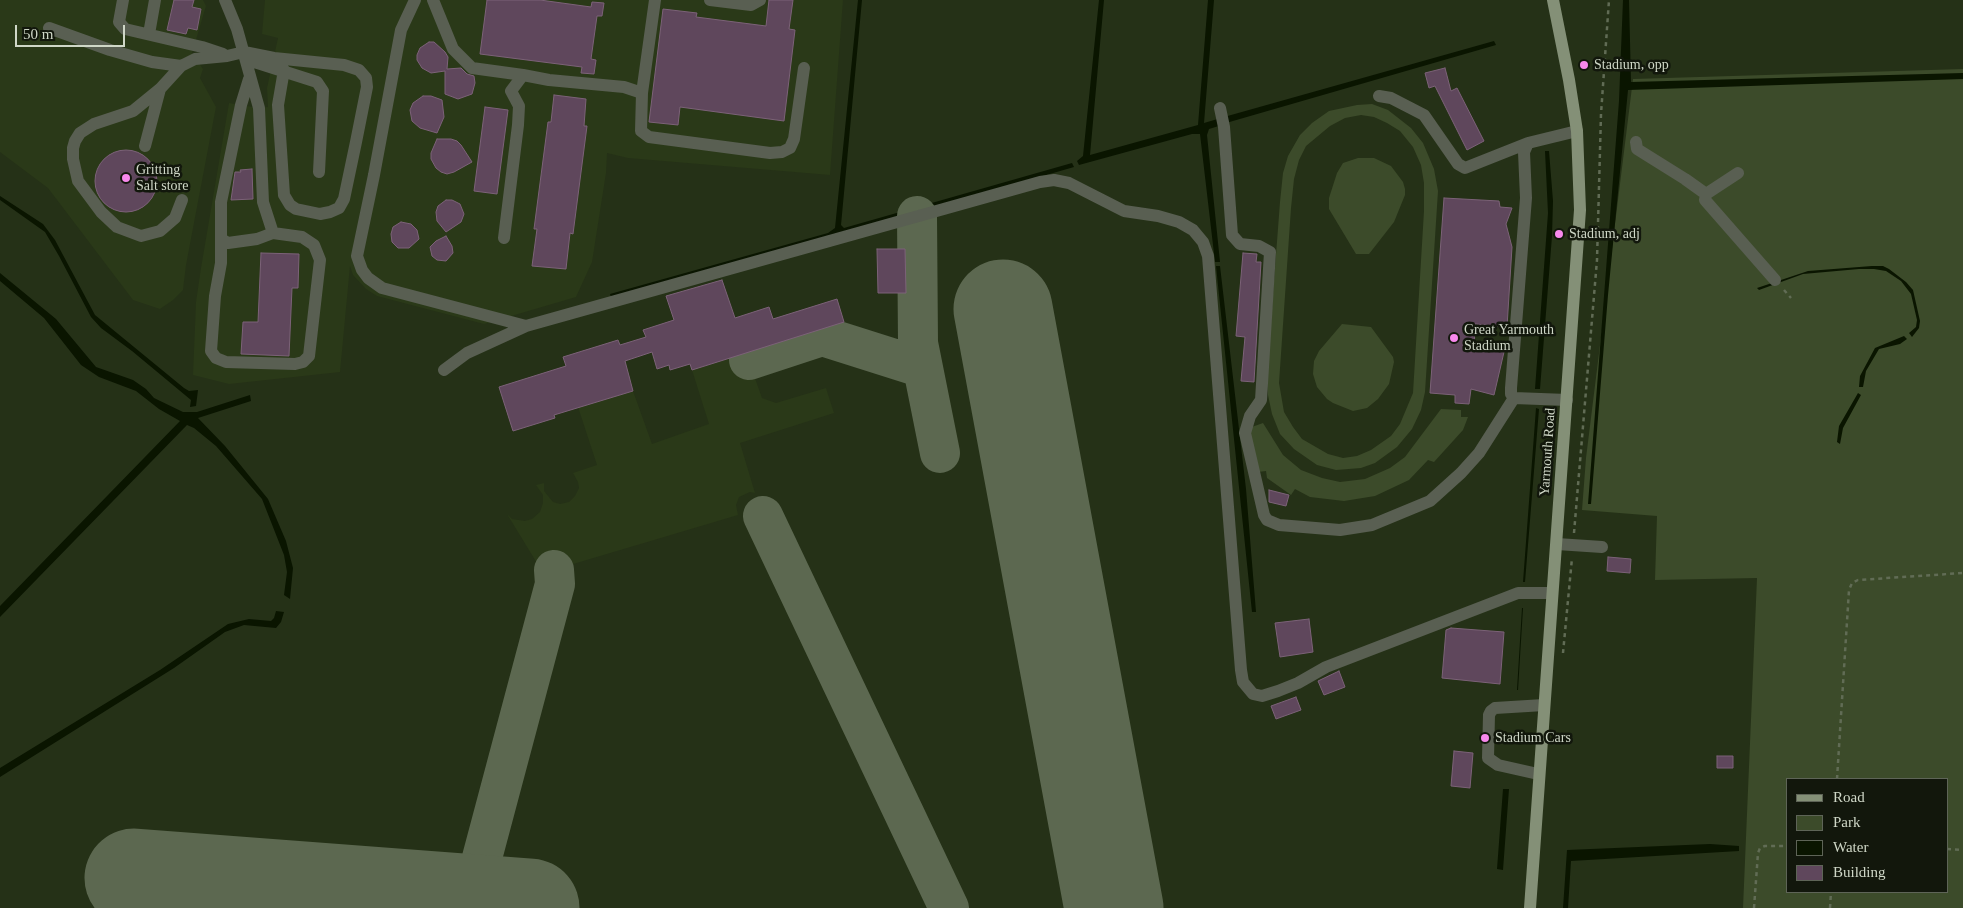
<!DOCTYPE html>
<style>
body{margin:0}
#map{position:relative;width:1963px;height:908px;overflow:hidden;background:#253117;font-family:"Times New Roman",serif}
canvas{display:block}
.legend{position:absolute;left:1786px;top:778px;width:162px;height:115px;box-sizing:border-box;background:#12170c;border:1px solid #5e6457;margin:0;padding:6px 9px;list-style:none;font-size:15px;color:#cfd7c7}
.legend li{display:flex;align-items:center;gap:10px;height:25px}
.legend b{width:25px;border:1px solid #5e6457}
.scale{position:absolute;left:15px;top:25px;width:110px;height:22px;box-sizing:border-box;border:2px solid #cfd7c7;border-top:0;padding-left:6px;font-size:15px;line-height:18px;white-space:nowrap;color:#cfd7c7;-webkit-text-stroke:4px #12170c;paint-order:stroke}
</style>
<div id="map">
<canvas width="1963" height="908"></canvas>
<ul class="legend">
<li><b style="height:6px;background:#849077"></b>Road</li>
<li><b style="height:14px;background:#3c4b2a"></b>Park</li>
<li><b style="height:14px;background:#0a1500"></b>Water</li>
<li><b style="height:14px;background:#5f475c"></b>Building</li>
</ul>
<div class="scale">50 m</div>
</div>
<script>
const g = document.querySelector('canvas').getContext('2d');
g.lineJoin = 'round';
function fill(path, color) {
  g.fillStyle = color;
  g.fill(path, 'evenodd');
}
function poly(rows) {
  const path = new Path2D();
  for (const r of rows) {
    if (r.length === 3) {
      path.moveTo(r[0] + r[2], r[1]);
      path.arc(r[0], r[1], r[2], 0, 2 * Math.PI);
      continue;
    }
    path.moveTo(r[0], r[1]);
    for (let i = 2; i < r.length; i += 2) path.lineTo(r[i], r[i + 1]);
  }
  return path;
}
function trace(path, color, width, dash) {
  g.strokeStyle = color;
  g.lineWidth = width;
  g.lineCap = dash ? 'butt' : 'round';
  g.setLineDash(dash || []);
  g.stroke(path);
}
function label(font, color, halo, rows, align = 'center') {
  g.font = font + ' "Times New Roman",serif';
  g.lineWidth = 5;
  g.setLineDash([]);
  g.textBaseline = 'middle';
  g.strokeStyle = halo;
  g.fillStyle = color;
  for (const [text, x, y, turn = 0] of rows) {
    g.save();
    g.translate(x, y);
    g.rotate((+turn || 0) * Math.PI / 180);
    g.textAlign = isNaN(turn) ? turn : align;
    if (halo) g.strokeText(text, 0, 0);
    g.fillText(text, 0, 0);
    g.restore();
  }
}
const built = poly([
 [0,0,203,0,206,6,192,53,203,69,200,78,216,107,186,265,183,290,173,300,160,309,133,300,48,188,0,152],
 [265,0,843,0,830,175,628,158,607,153,606,173,592,262,576,297,484,324,377,296,366,289,353,275,350,266,340,372,229,384,193,375,196,302,201,268,229,103,259,108,268,107,267,88,278,38,262,34],
 [746,353,762,398,776,403,826,388,834,413,740,443,755,493,750,492,739,497,736,505,738,515,543,573,507,514,512,519,525,521,532,519,540,512,543,503,543,495,536,485,544,483,544,491,553,502,560,504,569,502,575,496,579,488,578,482,573,473,597,465,578,407,633,391,652,444,709,424,692,370]
]);
const green = poly([
 [1963,69,1963,908,1743,908,1757,578,1655,580,1657,516,1582,510,1586,458,1633,79],
 [1787,779,1947,779,1947,892,1787,892],
 [1372,104,1388,110,1411,128,1423,143,1434,169,1438,191,1425,392,1421,410,1412,429,1397,447,1375,463,1361,468,1336,470,1317,465,1294,449,1280,434,1272,414,1268,395,1267,374,1280,202,1283,173,1288,156,1300,135,1312,123,1329,111,1357,105],
 [1361,115,1374,117,1387,123,1400,131,1413,147,1421,165,1424,183,1424,211,1413,393,1400,424,1391,436,1371,450,1357,456,1343,458,1328,454,1302,439,1293,427,1284,412,1279,383,1291,208,1294,179,1299,160,1306,146,1330,126,1345,118],
 [1358,158,1374,158,1391,166,1403,182,1405,189,1405,195,1394,222,1369,254,1356,254,1329,209,1329,198,1337,173,1343,163],
 [1342,324,1371,327,1393,357,1394,362,1389,384,1378,399,1367,408,1353,411,1333,403,1327,399,1317,387,1313,374,1314,361,1319,351],
 [1441,409,1461,410,1461,417,1468,417,1463,430,1434,462,1428,460,1409,480,1375,496,1344,501,1310,497,1295,489,1291,495,1267,478,1266,471,1258,472,1249,428,1263,423,1283,455,1301,470,1322,478,1340,482,1365,479,1390,468,1405,457]
]);
const water = poly([
 [858,0,862,0,841,225,844,228,1072,163,1074,167,612,300,610,294,828,233,835,228],
 [1099,0,1104,0,1090,155,1198,125,1208,0,1214,0,1204,123,1221,118,1222,125,1209,129,1207,135,1220,262,1215,262,1200,134,1192,134,1079,165,1077,161,1083,156],
 [1623,0,1629,0,1631,82,1963,73,1963,79,1628,90,1608,295,1591,504,1588,504,1619,101],
 [1494,41,1496,45,1226,123,1224,117],
 [1545,151,1549,151,1553,201,1552,236,1540,389,1535,389,1548,213],
 [0,196,43,224,55,240,95,315,184,388,189,391,198,390,196,406,190,407,191,400,132,351,101,328,91,317,59,256,45,232,0,200],
 [1216,266,1220,266,1246,489,1256,612,1252,612],
 [1872,266,1883,266,1889,269,1906,282,1913,290,1920,321,1919,328,1912,337,1909,333,1916,327,1917,320,1911,294,1901,281,1886,271,1874,269,1859,269,1803,274,1759,290,1757,288,1808,271],
 [0,273,56,319,96,367,133,380,146,389,154,398,183,412,197,412,250,395,251,401,198,418,225,446,268,499,286,541,293,568,290,599,284,595,287,572,284,555,262,499,216,446,194,428,187,425,0,617,0,606,180,421,159,409,136,391,99,377,81,365,44,318,0,281],
 [1904,336,1907,339,1900,344,1879,349,1866,371,1863,387,1859,387,1860,376,1875,348],
 [1858,393,1861,395,1843,428,1840,444,1837,442,1839,426],
 [1536,408,1539,409,1525,582,1523,582],
 [1522,608,1523,608,1518,690,1517,690],
 [276,611,284,612,281,622,276,628,244,625,225,632,174,668,0,777,0,768,160,670,228,624,249,619,271,621,274,618],
 [1503,789,1509,789,1503,870,1497,869],
 [1710,844,1739,846,1739,851,1571,861,1568,908,1563,908,1567,850]
]);
const taxiway = poly([
 [917,216,918,343,940,453],
 [749,360,822,336,923,368],
 [763,516,949,908],
 [470,903,555,584,554,570]
]);
const runway = poly([
 [1003,309,1114,908],
 [134,878,530,908]
]);
const building = poly([
 [174,0,194,0,192,7,201,9,197,30,188,28,186,34,167,30,174,0],
 [487,0,540,0,591,7,592,2,604,3,602,16,597,16,591,59,596,60,594,74,581,73,582,67,480,54,487,0],
 [769,0,793,0,789,29,795,30,784,121,680,107,678,125,649,122,663,9,697,13,696,17,766,26,769,0],
 [429,42,434,42,445,52,448,57,447,69,461,68,467,74,474,76,475,83,472,94,458,99,445,94,445,71,431,73,422,68,417,60,417,55,420,48,429,42],
 [1445,68,1451,91,1457,88,1484,141,1467,150,1435,86,1429,88,1425,73,1445,68],
 [554,95,586,99,584,126,587,126,573,234,570,233,566,269,532,266,537,229,534,229,548,122,551,122,554,95],
 [423,96,431,96,442,100,444,117,437,133,420,128,412,121,410,110,413,103,423,96],
 [485,107,508,110,497,194,474,191,485,107],
 [437,139,451,139,457,141,461,145,472,162,454,172,447,174,441,172,436,168,431,159,431,153,437,139],
 [126,181,31],
 [252,169,253,199,231,200,235,172,241,172,240,170,252,169],
 [1444,198,1499,201,1500,207,1512,208,1506,224,1512,247,1507,327,1475,324,1474,349,1504,352,1494,395,1471,389,1469,404,1455,403,1455,395,1430,393,1444,198],
 [446,200,452,200,460,204,464,214,461,222,446,232,437,221,436,212,438,206,446,200],
 [401,222,411,224,417,230,419,239,409,248,398,248,392,242,391,234,393,227,401,222],
 [446,236,452,246,453,253,446,261,437,260,432,256,430,247,436,241,446,236],
 [877,249,905,249,906,293,878,293,877,249],
 [261,253,299,254,298,288,292,288,289,356,241,354,243,322,258,322,261,253],
 [1243,253,1257,254,1256,262,1261,262,1254,382,1241,381,1245,337,1236,336,1243,253],
 [722,280,735,318,769,307,773,319,837,299,844,322,692,370,690,364,670,370,669,365,657,369,652,352,625,361,633,391,554,415,555,418,513,431,499,387,566,366,563,357,618,340,620,345,646,337,643,330,674,320,666,296,722,280],
 [1269,490,1289,495,1286,506,1269,502,1269,490],
 [1608,557,1631,559,1630,573,1607,571,1608,557],
 [1309,619,1313,652,1280,657,1275,623,1309,619],
 [1451,628,1504,632,1500,684,1442,678,1446,630,1451,628],
 [1339,671,1345,687,1324,695,1318,681,1339,671],
 [1296,697,1301,710,1276,719,1271,706,1296,697],
 [1454,751,1473,753,1470,788,1451,786,1454,751],
 [1717,756,1733,756,1733,768,1717,768,1717,756]
]);
const path = poly([
 [1784,290,1791,298],
 [1574,533,1597,260,1601,114,1609,0],
 [1563,653,1572,558],
 [1837,779,1849,590,1852,583,1858,580,1963,573],
 [1947,849,1963,850],
 [1754,908,1758,853,1760,848,1765,846,1787,846],
 [1830,908,1831,892]
]);
const minor = poly([
 [123,0,119,22,125,29,202,47,223,54],
 [225,0,237,29,259,108,263,202,273,233,257,239,228,243,221,239,221,202,241,105,249,79],
 [415,0,401,30,374,175,357,256,362,270,368,278,382,288,526,326],
 [433,0,453,49,472,68,523,75,511,91,519,106,518,125,504,238],
 [710,0,751,5,760,0],
 [49,28,110,50,152,62,181,66],
 [149,34,155,0],
 [248,60,317,82,323,91,319,172],
 [523,75,549,80,624,87,642,93,655,0],
 [642,93,641,131,649,137,770,153,782,152,790,148,794,139,804,68],
 [1379,96,1391,98,1424,115,1458,164,1465,168,1528,143],
 [1220,108,1224,127,1232,235,1240,244,1259,246,1270,252,1261,400,1250,416,1245,433,1264,515,1267,520,1279,525,1340,530,1372,525,1430,501,1461,473,1479,453,1514,398],
 [1636,142,1637,149,1685,179,1706,194,1705,200,1775,280],
 [145,146,160,89],
 [1706,194,1738,173],
 [182,200,175,218,160,231,141,236,117,227,101,212,78,181,73,159,73,148,75,141,80,133,94,124,133,111,160,89,181,66,195,59,227,56,244,52,274,58,344,65,359,70,366,78,367,87,356,142,344,199,339,208,330,212,320,214,296,209,290,205,284,195,278,105,284,70],
 [221,239,221,263,215,296,211,351,216,358,226,362,295,364,303,362,309,356,320,260,314,245,302,237,273,233],
 [444,370,467,353,526,326,1040,182,1054,180,1069,183,1124,211,1158,216,1179,222,1193,230,1203,242,1208,256,1241,670,1243,682,1253,694,1262,696,1278,691,1298,683,1326,667,1518,593,1552,593],
 [1567,400,1514,398,1511,394,1511,388,1526,198,1524,152,1528,143,1577,131],
 [1557,544,1602,547],
 [1538,774,1498,765,1488,758,1489,715,1491,711,1495,708,1544,705]
]);
const major = poly([
 [1530,908,1580,210,1577,131,1569,80,1553,0]
]);
const markers = [
 [1584,65,5,"#f788ec"],
 [126,178,5,"#f788ec"],
 [1559,234,5,"#f788ec"],
 [1454,338,5,"#f788ec"],
 [1485,738,5,"#f788ec"]
];
const poiNames = [
 ["Stadium, opp",1594,65],
 ["Gritting",136,170],
 ["Salt store",136,186],
 ["Stadium, adj",1569,234],
 ["Great Yarmouth",1464,330],
 ["Stadium",1464,346],
 ["Stadium Cars",1495,738]
];
const streetNames = [
 ["Yarmouth Road",1548,452,-86]
];
fill(built, '#2a3918');
fill(green, '#3c4b2a');
fill(water, '#0a1500');
trace(taxiway, '#5c6850', 40);
trace(runway, '#5c6850', 99);
fill(building, '#5f475c');
trace(building, '#7c6278', 1);
trace(path, '#616c55', 2.5, [4, 4]);
trace(minor, '#595f52', 12);
trace(major, '#849077', 12);
for (const [x, y, r, color] of markers) {
  const dot = new Path2D();
  dot.arc(x, y, r, 0, 2 * Math.PI);
  g.fillStyle = color;
  g.fill(dot);
  trace(dot, '#12170c', 2);
}
label('14px', '#cfd7c7', '#12170c', poiNames, 'left');
label('14px', '#cfd7c7', '#12170c', streetNames);
</script>
